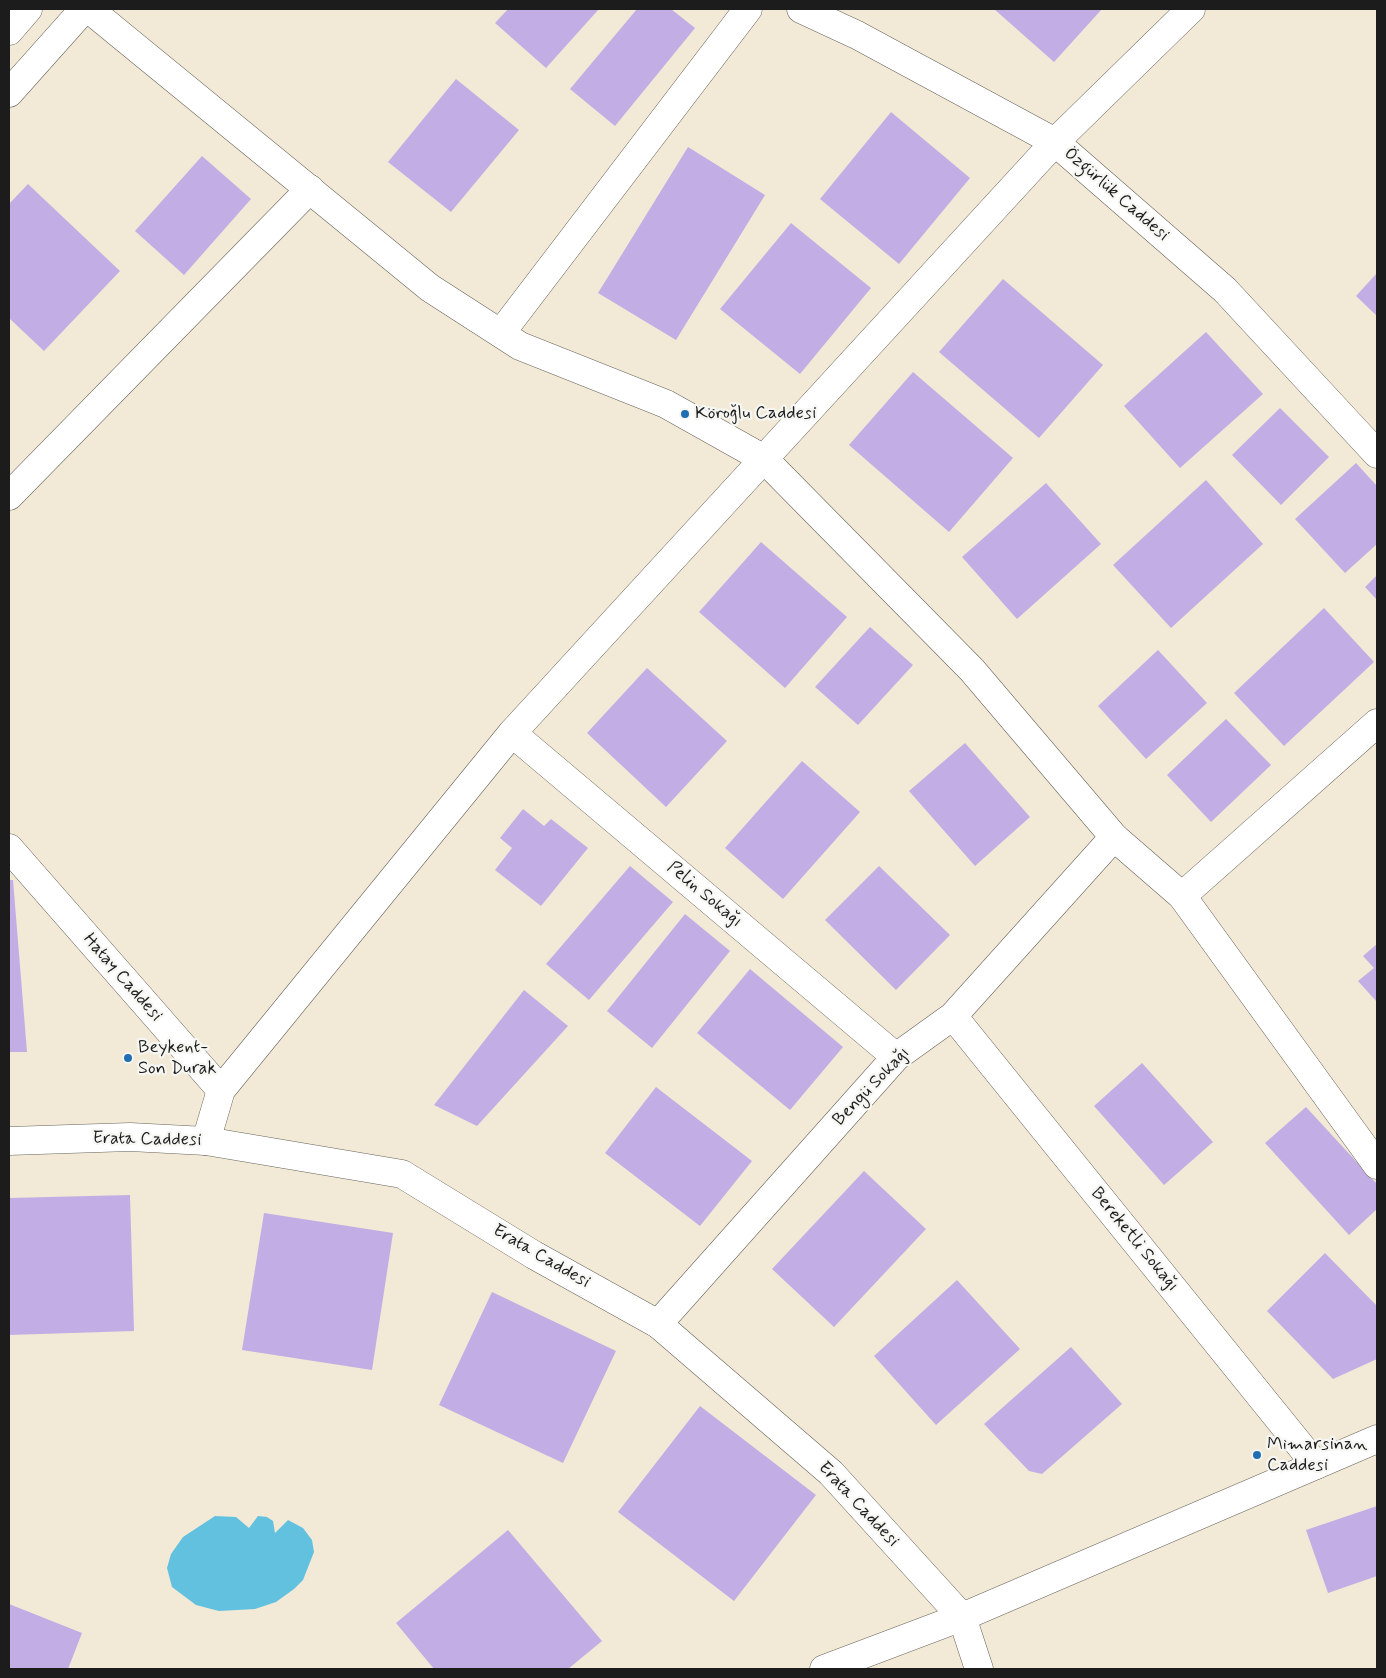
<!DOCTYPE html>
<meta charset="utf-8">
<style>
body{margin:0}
#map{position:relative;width:1386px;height:1678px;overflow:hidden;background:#f2e9d6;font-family:Mynerve,sans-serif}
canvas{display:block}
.frame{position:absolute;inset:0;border:10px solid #1c1c1c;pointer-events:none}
</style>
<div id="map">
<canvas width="1386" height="1678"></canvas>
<div class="frame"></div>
</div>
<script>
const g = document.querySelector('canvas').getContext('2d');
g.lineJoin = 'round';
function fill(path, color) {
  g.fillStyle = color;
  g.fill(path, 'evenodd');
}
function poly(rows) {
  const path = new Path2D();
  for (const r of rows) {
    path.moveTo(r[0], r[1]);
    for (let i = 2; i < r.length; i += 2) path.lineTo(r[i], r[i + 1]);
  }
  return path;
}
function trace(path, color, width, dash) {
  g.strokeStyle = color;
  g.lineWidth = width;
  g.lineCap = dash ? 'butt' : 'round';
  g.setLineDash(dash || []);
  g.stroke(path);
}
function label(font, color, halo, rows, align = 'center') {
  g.font = font + ' Mynerve,sans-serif';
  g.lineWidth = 4.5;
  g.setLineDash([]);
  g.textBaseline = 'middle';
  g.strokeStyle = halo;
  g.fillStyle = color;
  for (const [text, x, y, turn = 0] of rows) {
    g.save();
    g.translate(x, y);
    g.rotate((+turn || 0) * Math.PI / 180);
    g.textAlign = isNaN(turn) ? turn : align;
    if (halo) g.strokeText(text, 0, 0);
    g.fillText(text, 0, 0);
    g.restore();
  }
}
const water = poly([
 [215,1516,236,1517,249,1528,258,1516,267,1517,273,1521,275,1533,288,1520,303,1528,312,1540,314,1552,303,1580,294,1589,276,1602,255,1609,219,1611,196,1605,172,1587,167,1568,171,1554,183,1537]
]);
const building = poly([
 [508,9,599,9,546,68,495,23],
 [637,9,671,9,695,28,615,126,570,89],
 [994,9,1102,9,1054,62],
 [456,79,519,130,451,212,388,162],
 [891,112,970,178,899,264,820,199],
 [688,147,765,195,676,340,598,293],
 [202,156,251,199,184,275,135,231],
 [28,184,120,271,44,351,9,318,9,204],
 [791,223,871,288,800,374,720,309],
 [1377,273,1377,316,1356,296],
 [1003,279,1103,365,1039,438,939,352],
 [1206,332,1263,394,1180,468,1124,406],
 [913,372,1013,458,949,532,849,445],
 [1280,408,1329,457,1281,505,1232,455],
 [1356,463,1377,486,1377,544,1345,573,1295,519],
 [1206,480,1263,544,1171,628,1113,565],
 [1046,483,1101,544,1017,619,962,557],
 [761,542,847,617,785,688,699,612],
 [1377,575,1377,600,1365,587],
 [1324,608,1374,662,1284,746,1234,693],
 [870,627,913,665,858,725,815,687],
 [1158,650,1207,703,1146,759,1098,706],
 [647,668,727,741,666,807,587,733],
 [1226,719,1271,765,1211,822,1167,775],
 [965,743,1030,817,975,866,909,791],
 [802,761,860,812,783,899,725,848],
 [523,809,544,826,551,819,588,848,541,906,495,870,512,848,500,838],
 [630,866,673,902,589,1000,546,964],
 [879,866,950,935,896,990,825,920],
 [9,880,13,880,27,1052,9,1052],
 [685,914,730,951,652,1048,607,1011],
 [1377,944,1377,1002,1358,981,1374,968,1363,956],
 [750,969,843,1047,790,1110,697,1033],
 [524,990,568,1026,477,1126,434,1105],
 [1142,1063,1213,1142,1164,1185,1094,1106],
 [656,1087,752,1161,700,1226,605,1153],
 [1306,1107,1377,1184,1377,1209,1349,1235,1265,1143],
 [864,1171,926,1229,834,1327,772,1269],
 [130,1195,134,1331,9,1335,9,1198],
 [264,1213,393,1233,372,1370,242,1350],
 [1325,1253,1377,1306,1377,1359,1333,1379,1267,1311],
 [957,1280,1020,1349,936,1425,874,1356],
 [492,1292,616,1351,563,1463,439,1405],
 [1071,1347,1122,1404,1042,1474,1029,1471,984,1424],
 [700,1406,816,1495,734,1601,618,1512],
 [1377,1506,1377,1576,1328,1593,1306,1530],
 [508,1530,602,1641,568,1669,434,1669,396,1623],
 [9,1604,82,1633,68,1669,9,1669]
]);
const street = poly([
 [501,333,748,9],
 [9,496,310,189],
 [512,733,896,1057],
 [9,848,221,1090,206,1141],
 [1182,896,1377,723],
 [953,1016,1316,1465],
 [221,1090,512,733,1055,142,1191,9],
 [658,1324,896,1057,953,1016,1114,837],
 [962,1617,979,1669]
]);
const secondary = poly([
 [89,9,430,288,520,346,666,404,764,459,972,670,1114,837,1182,896,1377,1165],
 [801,9,857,35,1055,142,1225,290,1377,454],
 [9,31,28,9],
 [9,93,84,9],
 [9,1141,130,1137,206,1141,402,1174,534,1255,658,1324,831,1473,962,1617],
 [824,1669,962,1617,1377,1439]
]);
const markers = [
 [685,414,5,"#1f6fb2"],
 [128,1058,5,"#1f6fb2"],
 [1257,1455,5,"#1f6fb2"]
];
const streetNames = [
 ["Özgürlük Caddesi",1116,195,41],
 ["Pelin Sokağı",704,895,40],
 ["Hatay Caddesi",122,978,49],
 ["Bengü Sokağı",872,1087,-46],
 ["Erata Caddesi",147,1140,1],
 ["Bereketli Sokağı",1134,1240,51],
 ["Erata Caddesi",541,1257,30],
 ["Erata Caddesi",858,1505,47]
];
const poiNames = [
 ["Köroğlu Caddesi",695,414],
 ["Beykent-",138,1048],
 ["Son Durak",138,1069],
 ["Mimarsinan",1267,1445],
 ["Caddesi",1267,1466]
];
fill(water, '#61c1df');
fill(building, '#c2aee4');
trace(street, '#67645d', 29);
trace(secondary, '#67645d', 29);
trace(street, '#fff', 28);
trace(secondary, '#fff', 28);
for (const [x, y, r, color] of markers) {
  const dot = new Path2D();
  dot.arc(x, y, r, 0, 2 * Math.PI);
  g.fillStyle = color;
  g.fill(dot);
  trace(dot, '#f6f6f2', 2);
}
label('18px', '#1c1c1c', '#f6f6f2', streetNames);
label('18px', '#1c1c1c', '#f6f6f2', poiNames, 'left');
</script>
